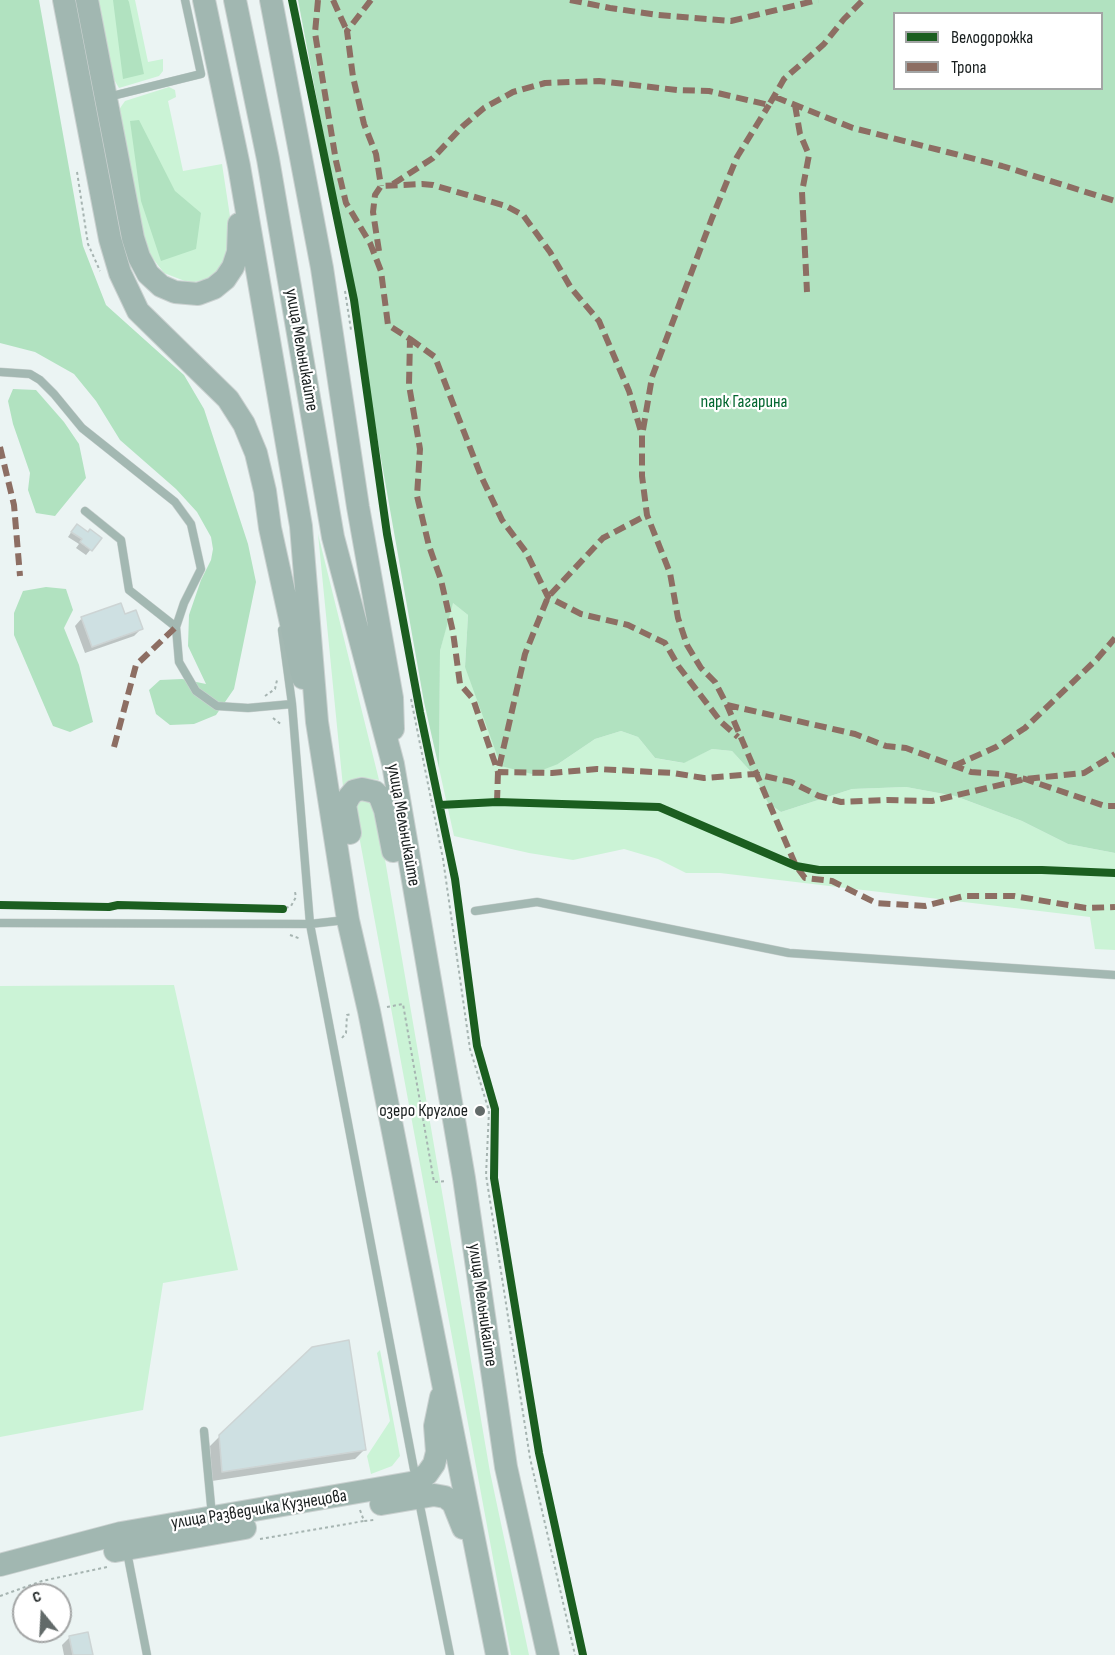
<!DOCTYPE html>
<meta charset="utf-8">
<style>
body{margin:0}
#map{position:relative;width:1115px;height:1655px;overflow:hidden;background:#ebf4f3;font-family:"Sofia Sans Condensed",sans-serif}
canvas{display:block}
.legend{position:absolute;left:893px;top:12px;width:210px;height:78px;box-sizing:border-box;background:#fff;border:2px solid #a3a5a5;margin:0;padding:8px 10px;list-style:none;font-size:18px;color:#191f1f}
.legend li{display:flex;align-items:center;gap:12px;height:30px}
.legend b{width:30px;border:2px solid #a3a5a5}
.north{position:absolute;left:12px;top:1583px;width:60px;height:60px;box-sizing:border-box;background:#fff;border:2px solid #a3a5a5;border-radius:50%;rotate:342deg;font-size:16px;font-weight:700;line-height:24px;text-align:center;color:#191f1f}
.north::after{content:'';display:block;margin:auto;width:21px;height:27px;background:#626a69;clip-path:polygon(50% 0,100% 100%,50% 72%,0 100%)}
</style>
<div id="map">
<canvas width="1115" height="1655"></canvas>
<ul class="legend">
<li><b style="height:8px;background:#1b5e20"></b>Велодорожка</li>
<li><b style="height:8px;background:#8d6e63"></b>Тропа</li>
</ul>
<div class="north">С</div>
</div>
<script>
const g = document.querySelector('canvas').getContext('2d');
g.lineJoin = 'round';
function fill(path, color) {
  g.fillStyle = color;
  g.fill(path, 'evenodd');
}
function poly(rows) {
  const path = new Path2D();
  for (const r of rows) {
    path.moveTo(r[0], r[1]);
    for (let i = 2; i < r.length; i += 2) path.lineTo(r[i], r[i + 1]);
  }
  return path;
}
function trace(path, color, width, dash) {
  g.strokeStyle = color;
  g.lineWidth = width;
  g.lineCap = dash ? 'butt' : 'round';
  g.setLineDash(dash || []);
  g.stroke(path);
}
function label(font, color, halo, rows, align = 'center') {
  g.font = font + ' "Sofia Sans Condensed",sans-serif';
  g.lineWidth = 4.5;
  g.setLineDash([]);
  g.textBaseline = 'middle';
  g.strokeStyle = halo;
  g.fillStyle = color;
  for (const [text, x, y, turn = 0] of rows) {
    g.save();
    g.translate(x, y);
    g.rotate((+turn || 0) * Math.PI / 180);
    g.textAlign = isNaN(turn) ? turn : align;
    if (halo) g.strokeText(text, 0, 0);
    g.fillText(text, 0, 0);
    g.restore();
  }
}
const green = poly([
 [96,0,135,0,148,62,163,59,163,71,159,76,119,88,112,76],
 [169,87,175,90,176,97,168,101,183,171,222,164,233,236,221,269,208,279,190,283,164,273,148,252,137,216,118,111,125,101],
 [318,534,379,780,359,777,343,787],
 [452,602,468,615,465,667,558,764,595,739,621,731,638,737,655,758,683,763,712,749,732,751,753,774,768,803,781,812,852,789,906,787,955,796,1022,821,1068,844,1115,853,1115,950,1095,949,1090,917,720,873,686,873,658,859,624,849,573,860,529,853,454,836,439,768,440,651],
 [366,800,376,807,490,1472,529,1655,511,1655,355,814,355,808,360,802],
 [174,985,238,1270,163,1283,143,1410,0,1437,0,986],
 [380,1350,400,1456,392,1466,371,1474,367,1456,390,1421,377,1353]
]);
const forest = poly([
 [0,0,39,0,83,246,106,305,184,375,204,409,248,544,256,582,234,689,216,715,194,724,170,725,156,714,149,690,160,680,182,679,206,684,188,646,189,615,201,580,211,560,213,549,211,537,197,512,176,489,120,440,96,401,74,374,35,352,0,343],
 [113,0,128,0,129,2,144,74,123,79],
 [298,0,1115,0,1115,853,1068,844,1022,821,955,796,906,787,852,789,781,812,768,803,753,774,732,751,712,749,684,763,655,758,638,737,621,731,595,739,558,764,532,774,501,766,465,667,468,615,453,603,440,651,439,768,424,702,327,153],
 [894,14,1102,14,1102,88,894,88],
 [139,120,175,191,201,213,196,249,161,261,141,201,130,121],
 [13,389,36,390,64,422,79,444,86,478,55,516,36,513,28,490,30,473,13,424,8,401],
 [46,587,66,589,73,610,64,628,79,665,93,722,70,732,53,726,14,635,14,613,23,591]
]);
const shadow = poly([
 [72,531,87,534,100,538,86,555,76,548,79,544,68,537],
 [124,616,141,629,134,636,85,653,75,626,82,618],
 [220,1436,365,1449,355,1459,212,1481,210,1446],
 [70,1637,92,1655,64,1655,62,1645]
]);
const building = poly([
 [77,524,88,532,90,529,102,538,92,551,80,542,82,539,71,532,77,524],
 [121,603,125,614,136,610,143,629,92,647,81,617,121,603],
 [349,1340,366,1450,222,1472,219,1435,312,1347,349,1340],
 [88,1632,93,1655,73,1655,69,1636,88,1632]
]);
const path = poly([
 [77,172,88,244,100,271],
 [345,291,351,330],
 [265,696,275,689,277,680],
 [411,699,443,859,470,1049,489,1111,486,1175,530,1458,575,1655],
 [273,718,282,725],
 [282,912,283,909,291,906,296,897,295,892],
 [290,935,301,939],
 [387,1007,403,1004,434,1182,447,1181],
 [342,1038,346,1033,347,1015,352,1014],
 [360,1510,364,1521,374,1520],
 [260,1539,364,1521],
 [0,1596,42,1581,107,1567]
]);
const service = poly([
 [108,97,201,74,185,0],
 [0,372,30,374,40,380,54,394,82,428,175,502,191,524,201,569,184,603,176,627,179,662,196,691,217,706,248,708,292,704],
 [85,511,121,540,129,590,176,627],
 [282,630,292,704,310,924,416,1480],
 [475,911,537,902,789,953,1115,975],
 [0,923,310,924,346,920],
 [204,1431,212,1516],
 [419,1501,450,1655],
 [127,1552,147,1655]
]);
const secondary = poly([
 [64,0,110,239,120,273,138,311,228,399,244,424,256,453,265,491,270,528,303,678],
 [87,0,133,238,139,257,148,274,161,286,175,292,198,294,214,288,225,279,233,267,238,252,239,224],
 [204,0,239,166,301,526,317,722,348,920,369,1011,497,1655],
 [235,0,268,159,333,537,393,764,464,1178,506,1467,548,1655],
 [271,0,322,268,358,507,392,698,393,729],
 [350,833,345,805,349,797,354,791,362,789,375,792,380,797,385,810,393,851],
 [381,1504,434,1495,445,1497,453,1503,463,1528],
 [115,1551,245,1528],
 [0,1565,121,1533,416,1482,427,1474,434,1464,437,1452,435,1426,441,1397]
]);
const quiet = poly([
 [318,0,315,33,336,161,346,203,370,243,381,271,388,325,410,339,409,385,420,449,417,496,429,546,441,580,453,632,460,684,473,699,498,772,552,773,597,769,673,773,704,778,755,774,791,782,819,796,841,802,887,800,932,801,1025,779,1084,773,1115,754],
 [333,0,347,31],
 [371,0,347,31,353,77,364,124,376,154,381,186],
 [570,0,610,8,658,15,731,21,818,0],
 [775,97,853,128,1002,166,1115,201],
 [795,105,800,134,809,155,802,192,807,292],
 [393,184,433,158,463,126,484,108,513,92,545,83,599,81,677,90,709,91,769,105,784,79,824,44,844,19,863,0],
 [379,251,373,212,375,195,381,186,422,184,433,185,506,206,523,215,550,252,571,288,599,321,629,391,642,435,642,476,647,515,670,573,678,618,687,645,701,668,715,682,727,705,796,866,805,878,832,881,876,903,925,906,964,896,1014,896,1086,908,1115,907],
 [410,339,435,357,481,476,502,520,526,552,548,597,581,614,628,625,665,643,679,667,721,722,738,737],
 [643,430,652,377,712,218,737,157,769,105],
 [0,447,14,505,20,576],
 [727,705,855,734,886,746,906,748,971,772,1001,774,1025,779,1105,806,1115,806],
 [114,747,136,665,176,627],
 [954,766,996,747,1025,728,1097,659,1115,638],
 [497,802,498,772,525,654,548,597,603,538,647,515]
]);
const cycleway = poly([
 [292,0,354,300,387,534,420,712,455,879,477,1046,495,1109,494,1178,539,1453,583,1655],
 [440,805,497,802,659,807,796,866,819,870,1042,870,1115,873],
 [0,905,109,907,118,905,283,909]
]);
const markers = [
 [480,1111,6,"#626a69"]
];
const streetNames = [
 ["улица Мельникайте",301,350,80],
 ["улица Мельникайте",403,825,80],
 ["улица Мельникайте",482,1305,82],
 ["улица Разведчика Кузнецова",259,1510,-9]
];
const parkNames = [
 ["парк Гагарина",744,402]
];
const poiNames = [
 ["озеро Круглое",468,1111]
];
fill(green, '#cbf3d6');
fill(forest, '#b1e2c0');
fill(shadow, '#0003');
fill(building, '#cee0e2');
trace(building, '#cdd4d4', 1.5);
trace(service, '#cad1d0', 9);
trace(secondary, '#cad1d0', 24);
trace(path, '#a6b4b1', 2, [3, 3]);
trace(service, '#a3b8b2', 8);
trace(secondary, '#a1b7b1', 22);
trace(quiet, '#8d6e63', 6, [12, 6]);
trace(cycleway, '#1b5e20', 8);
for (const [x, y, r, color] of markers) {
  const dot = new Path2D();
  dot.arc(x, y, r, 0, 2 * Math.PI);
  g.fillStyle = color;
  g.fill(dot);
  trace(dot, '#fff', 2);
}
label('18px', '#191f1f', '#fff', streetNames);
label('18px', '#036730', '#fff', parkNames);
label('18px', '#191f1f', '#fff', poiNames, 'right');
</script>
